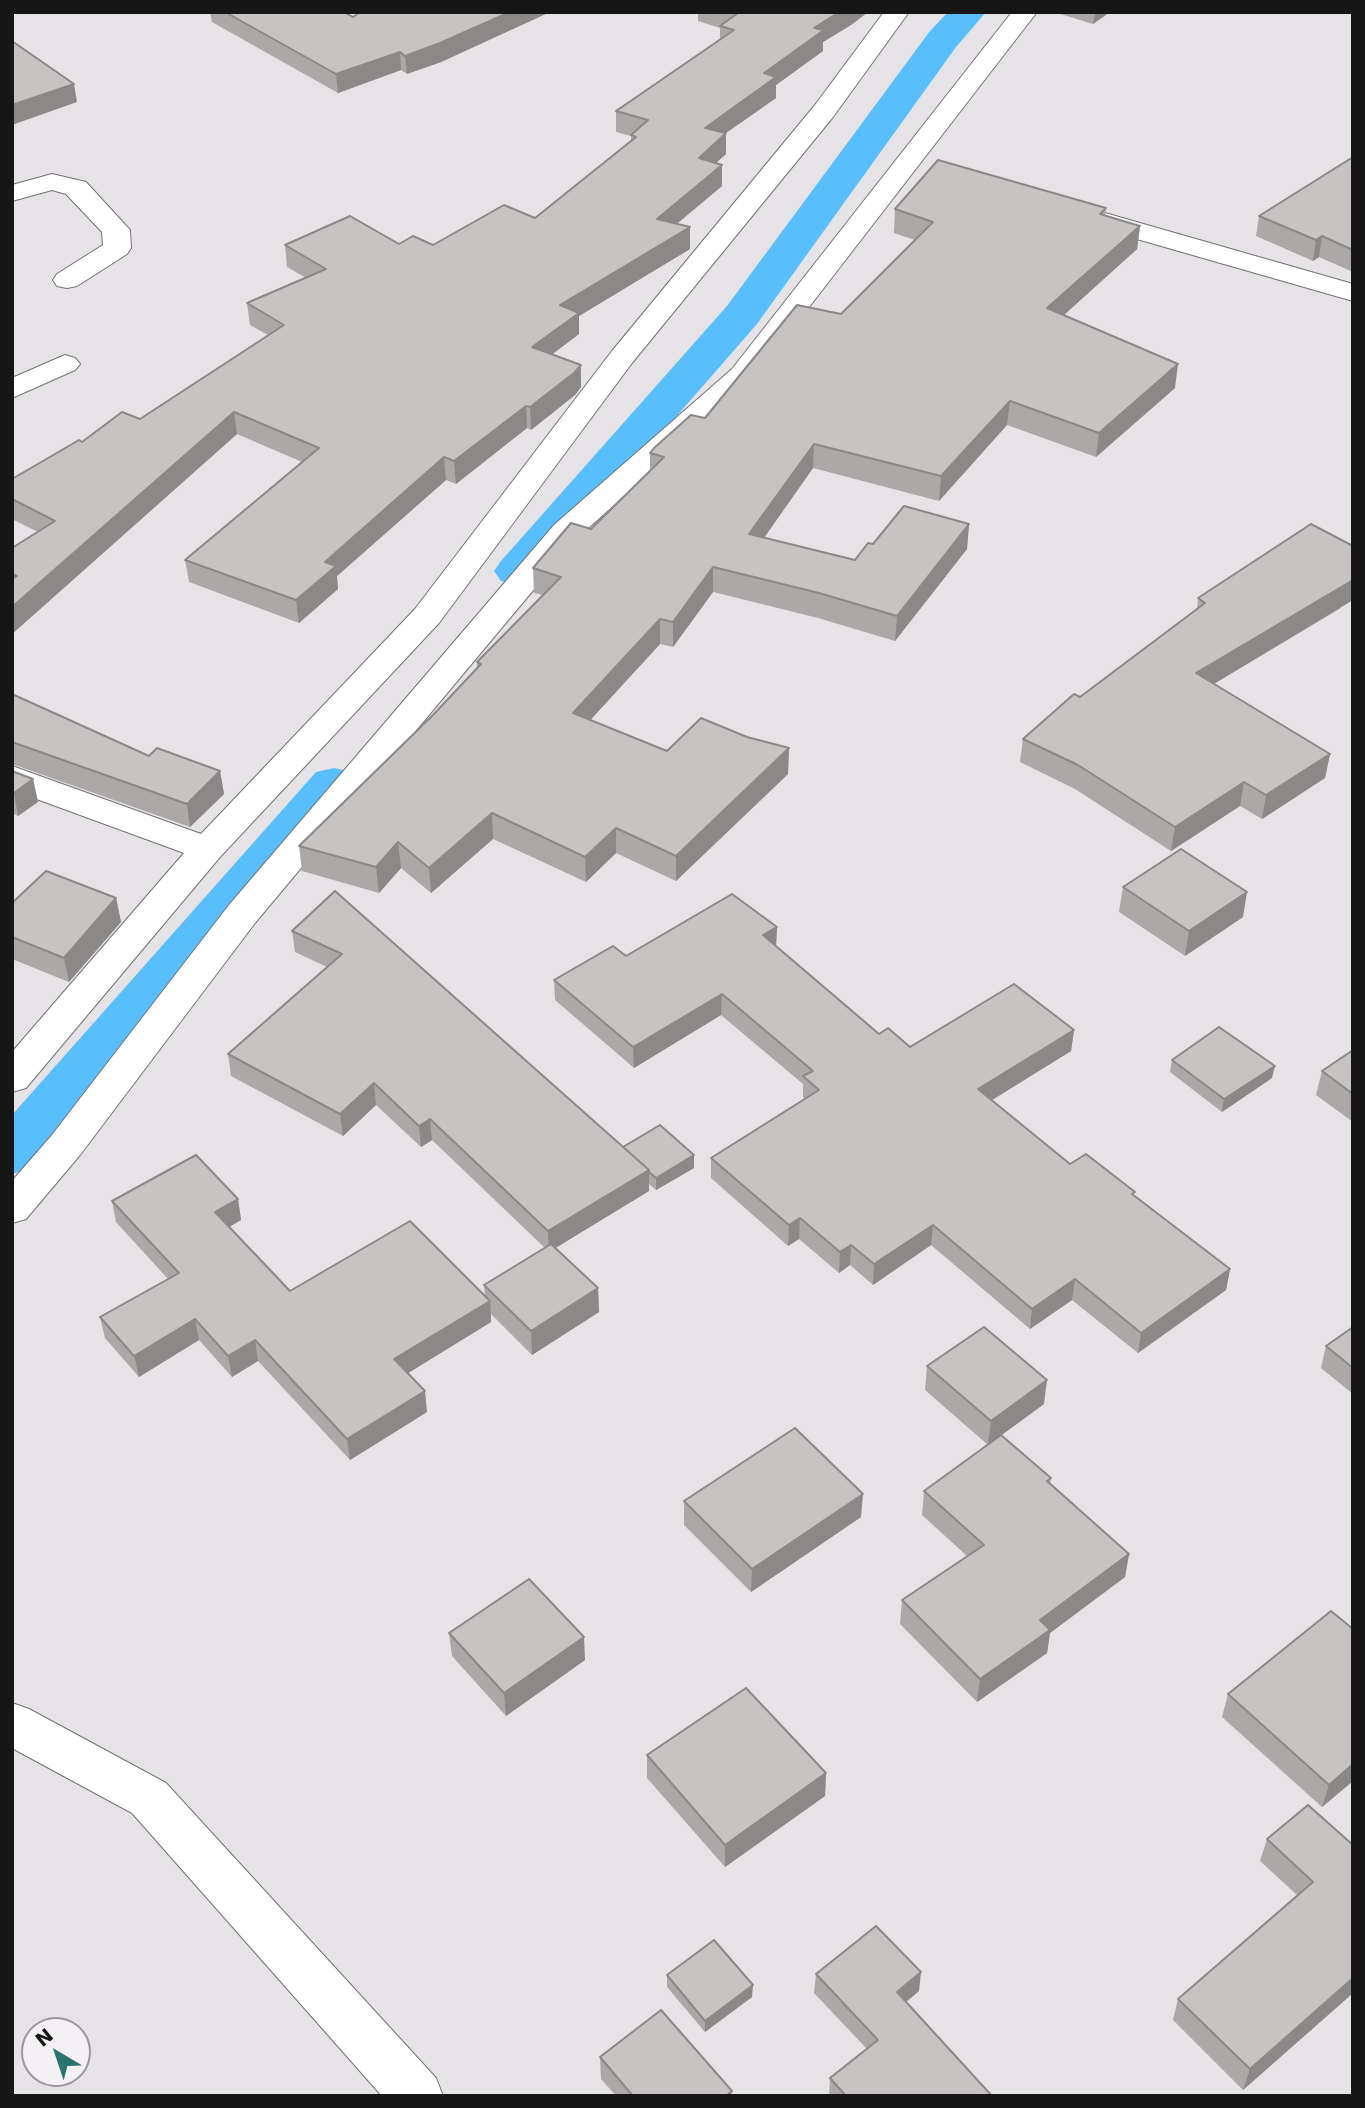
<!DOCTYPE html>
<style>
body{margin:0}
#map{position:relative;width:1365px;height:2108px;overflow:hidden;background:#e6e3e6;font-family:"DejaVu Sans",sans-serif}
canvas{display:block}
.frame{position:absolute;inset:0;border:14px solid #171617;pointer-events:none}
.north{position:absolute;left:21px;top:2017px;width:70px;height:70px;box-sizing:border-box;background:#f3f1f3;border:2px solid #9b999b;border-radius:50%;rotate:321deg;font-size:19px;font-weight:700;line-height:28px;text-align:center;color:#171617}
.north::after{content:'';display:block;margin:auto;width:24px;height:32px;background:#2b736d;clip-path:polygon(50% 0,100% 100%,50% 72%,0 100%)}
</style>
<div id="map">
<canvas width="1365" height="2108"></canvas>
<div class="frame"></div>
<div class="north">N</div>
</div>
<script>
const g = document.querySelector('canvas').getContext('2d');
g.lineJoin = 'round';
function poly(rows) {
  const path = new Path2D();
  for (const r of rows) {
    path.moveTo(r[0], r[1]);
    for (let i = 2; i < r.length; i += 2) path.lineTo(r[i], r[i + 1]);
  }
  return path;
}
function fill(path, color) {
  g.fillStyle = color;
  g.fill(path, 'evenodd');
}
function trace(path, color, width, dash) {
  g.strokeStyle = color;
  g.lineWidth = width;
  g.lineCap = dash ? 'butt' : 'round';
  g.setLineDash(dash || []);
  g.stroke(path);
}
const canal = poly([
 [948,12,986,12,956,47,757,324,533,581,517,585,501,581,494,571,501,561,727,306,930,31,948,12],
 [334,768,352,772,359,784,352,796,32,1168,12,1174,12,1115,316,772,334,768]
]);
const minor = poly([
 [884,12,909,12,833,117,632,363,439,623,220,857,26,1088,12,1092,12,1052,184,853,12,790,12,766,201,834,415,609,612,351,815,105,884,12],
 [1012,12,1037,12,752,381,576,539,255,923,80,1155,26,1219,12,1223,12,1181,52,1135,229,905,554,525,732,369,1012,12],
 [52,174,86,182,130,230,131,248,127,254,77,286,67,288,57,286,53,280,57,274,103,245,102,232,66,194,52,190,12,201,12,185,52,174],
 [1091,209,1353,284,1353,301,1081,223,1077,217,1081,211,1091,209],
 [65,355,75,358,80,364,75,370,12,398,12,378,65,355],
 [12,1703,29,1709,166,1783,436,2078,443,2096,382,2096,132,1813,12,1748,12,1703]
]);
const wall = poly([
 [210,12,344,12,353,17,360,12,550,12,441,62,407,74,401,70,338,93,212,22],
 [698,12,868,12,851,25,823,42,823,51,776,85,776,98,726,133,726,154,716,163,722,186,677,224,690,227,690,249,579,316,579,334,552,354,581,365,581,387,575,395,531,430,527,428,456,484,446,480,337,576,338,589,299,623,189,582,185,560,302,462,237,434,12,634,12,548,38,532,12,519,12,479,82,442,140,419,268,335,250,325,247,303,306,278,287,267,285,245,399,244,433,245,535,218,631,141,631,136,616,132,616,111,720,40,720,28,698,21],
 [1054,12,1110,12,1093,24],
 [1353,157,1353,272,1319,257,1313,261,1256,236,1259,216],
 [1106,208,1105,216,1140,226,1137,249,1064,315,1175,388,1096,457,1007,425,939,501,813,468,764,538,855,560,873,544,969,524,967,549,895,641,818,618,713,592,673,647,660,644,590,720,667,751,747,737,789,748,788,774,676,881,616,853,586,882,493,839,431,893,401,868,379,893,302,871,299,846,433,715,477,668,477,662,542,595,534,593,533,568,591,529,650,471,650,453,705,418,841,314,915,240,894,233,895,209],
 [1198,598,1341,608,1214,684,1330,754,1325,778,1262,819,1240,806,1171,851,1075,789,1020,762,1023,739,1197,609],
 [12,694,149,756,220,771,224,794,190,827,12,764],
 [12,771,33,779,38,802,18,816,12,813],
 [1123,887,1243,917,1185,956,1119,912],
 [335,891,623,1147,694,1168,656,1190,649,1184,649,1191,555,1248,598,1288,599,1312,532,1355,491,1314,491,1322,408,1373,427,1412,350,1460,258,1361,232,1377,199,1340,139,1377,105,1338,100,1317,168,1279,116,1222,112,1201,238,1199,241,1220,229,1227,290,1291,485,1296,484,1285,545,1248,432,1140,421,1147,376,1105,343,1136,231,1076,228,1054,327,967,295,952,292,931],
 [116,898,121,922,69,982,12,959,12,903],
 [777,927,776,946,879,1034,910,1047,1074,1030,1071,1051,992,1100,1070,1164,1135,1196,1230,1269,1226,1290,1138,1353,1072,1300,1030,1329,931,1245,873,1285,850,1265,839,1273,799,1239,788,1246,711,1178,711,1158,805,1099,803,1097,803,1084,721,1015,634,1068,555,1000,554,980,626,956],
 [1353,1050,1353,1122,1316,1095,1322,1071],
 [1172,1060,1272,1078,1222,1112,1170,1072],
 [1353,1327,1353,1394,1321,1368,1326,1346],
 [927,1366,1044,1404,988,1445,925,1390],
 [1051,1478,1050,1483,1129,1554,1125,1577,1050,1633,1047,1653,977,1702,900,1624,902,1600,967,1556,922,1515,924,1491],
 [684,1501,861,1517,751,1592,684,1525],
 [449,1633,585,1660,506,1716,452,1656],
 [1228,1694,1353,1781,1322,1807,1222,1717],
 [647,1755,826,1773,825,1796,725,1867,647,1778],
 [1267,1839,1353,1845,1353,1993,1243,2090,1173,2020,1178,1999,1297,1895,1260,1861],
 [816,1974,919,1991,906,2002,992,2096,829,2096,830,2078,867,2049,814,1993],
 [667,1975,752,1997,705,2032,667,1987],
 [600,2057,732,2091,732,2096,616,2096,601,2079]
]);
const shadedWall = poly([
 [510,12,550,12,441,62,407,74,405,56],
 [839,12,868,12,851,25,823,42,823,51,776,85,776,98,726,133,726,154,698,179,699,158,705,128,814,28],
 [1096,12,1110,12,1093,24,1095,14],
 [400,52,401,70,338,93,336,74],
 [74,84,77,102,12,125,12,105],
 [722,165,722,186,657,240,657,219],
 [1140,226,1137,249,1045,332,1047,308],
 [690,227,690,249,579,316,579,334,533,369,532,347,560,305],
 [1322,236,1319,257,1313,261,1316,240],
 [1178,364,1175,388,1096,457,1099,433],
 [581,365,581,387,575,395,531,430,530,407],
 [1010,401,1007,425,939,501,941,476],
 [526,406,527,428,456,484,454,461],
 [234,412,237,434,12,634,12,607],
 [814,444,813,468,749,559,749,534],
 [444,457,446,480,337,576,338,589,299,623,296,600,325,562],
 [969,524,967,549,895,641,897,616],
 [713,567,713,592,673,647,673,622],
 [1353,580,1353,600,1192,697,1196,673],
 [660,619,660,644,574,738,573,713],
 [789,748,788,774,676,881,676,856],
 [1330,754,1325,778,1262,819,1266,795],
 [220,771,224,794,190,827,187,804],
 [33,779,38,802,18,816,14,793],
 [1244,782,1240,806,1171,851,1175,827],
 [492,813,493,839,431,893,429,868],
 [616,828,616,853,586,882,585,857],
 [398,842,401,868,379,893,376,867],
 [1247,892,1243,917,1185,956,1189,931],
 [116,898,121,922,69,982,64,958],
 [777,927,776,948,763,935],
 [722,994,721,1015,634,1068,633,1047],
 [1074,1030,1071,1051,976,1110,978,1089],
 [1275,1066,1272,1078,1222,1112,1224,1099],
 [374,1083,376,1105,343,1136,340,1114],
 [430,1119,432,1140,421,1147,419,1126],
 [694,1155,694,1168,656,1190,656,1178],
 [649,1170,649,1191,549,1252,548,1231],
 [238,1199,241,1220,219,1233,215,1212],
 [800,1218,799,1239,788,1246,789,1225],
 [933,1225,931,1245,873,1285,874,1264],
 [851,1245,850,1265,839,1273,840,1252],
 [1230,1269,1226,1290,1138,1353,1141,1333],
 [1075,1279,1072,1300,1030,1329,1032,1309],
 [598,1288,599,1312,532,1355,531,1331],
 [490,1301,491,1322,397,1380,394,1359],
 [195,1319,199,1340,139,1377,134,1356],
 [255,1340,258,1361,232,1377,228,1356],
 [1047,1380,1044,1404,988,1445,991,1421],
 [425,1391,427,1412,350,1460,347,1439],
 [863,1494,861,1517,751,1592,752,1569],
 [1129,1554,1125,1577,1050,1633,1047,1653,977,1702,980,1679,1040,1620],
 [584,1637,585,1660,506,1716,504,1693],
 [1353,1764,1353,1781,1322,1807,1329,1785],
 [826,1773,825,1796,725,1867,725,1845],
 [921,1972,919,1991,895,2011,897,1992],
 [1353,1978,1353,1993,1243,2090,1250,2069],
 [753,1985,752,1997,705,2032,705,2021]
]);
const building = poly([
 [225,12,344,12,353,17,360,12,510,12,440,43,405,56,400,52,336,74,225,12],
 [736,12,839,12,814,28,824,30,764,73,776,77,705,128,726,133,699,158,722,165,657,219,690,227,560,305,579,313,532,347,581,365,574,373,530,407,526,406,454,461,444,457,325,562,336,566,296,600,185,560,319,448,234,412,12,607,12,579,17,576,12,574,12,548,55,521,12,499,12,479,79,440,82,442,122,412,140,419,284,325,247,303,326,269,285,245,350,216,399,244,413,236,433,245,504,205,535,218,636,137,631,135,648,120,616,111,734,30,720,26,738,13,736,12],
 [12,41,74,84,12,105,12,41],
 [1353,157,1353,250,1322,236,1316,240,1259,216,1353,157],
 [938,160,1106,208,1100,214,1140,226,1047,308,1178,364,1099,433,1010,401,941,476,814,444,749,534,855,560,868,543,873,544,904,506,969,524,897,616,819,593,713,567,673,622,660,619,573,713,667,751,701,718,747,737,789,748,676,856,616,828,585,857,492,813,429,868,398,842,376,867,299,846,433,715,481,664,477,662,561,577,533,568,571,523,591,529,664,457,650,453,654,448,691,415,705,418,797,305,841,314,933,222,895,209,938,160],
 [1311,524,1353,546,1353,580,1196,673,1330,754,1266,795,1244,782,1175,827,1078,765,1023,739,1074,694,1080,697,1205,603,1198,598,1311,524],
 [12,694,149,756,157,748,220,771,187,804,12,742,12,694],
 [12,771,33,779,14,793,12,792,12,771],
 [1181,849,1247,892,1189,931,1123,887,1181,849],
 [46,871,116,898,64,958,12,937,12,903,46,871],
 [335,891,649,1170,548,1231,430,1119,419,1126,374,1083,340,1114,228,1054,342,954,292,931,335,891],
 [732,894,777,927,763,935,879,1034,888,1028,910,1047,1014,984,1074,1030,978,1089,1070,1164,1086,1154,1135,1192,1132,1194,1230,1269,1141,1333,1075,1279,1032,1309,933,1225,874,1264,851,1245,840,1252,800,1218,789,1225,711,1158,819,1090,803,1076,813,1071,722,994,633,1047,554,980,613,946,626,956,732,894],
 [1219,1027,1275,1066,1224,1099,1172,1060,1219,1027],
 [1353,1050,1353,1094,1322,1071,1353,1050],
 [660,1125,694,1155,656,1178,649,1172,649,1170,623,1147,660,1125],
 [196,1155,238,1199,215,1212,290,1291,410,1221,490,1301,394,1359,425,1391,347,1439,255,1340,228,1356,195,1319,134,1356,100,1317,179,1273,112,1201,196,1155],
 [551,1244,598,1288,531,1331,484,1285,551,1244],
 [984,1327,1047,1380,991,1421,927,1366,984,1327],
 [1353,1327,1353,1368,1326,1346,1353,1327],
 [795,1428,863,1494,752,1569,684,1501,795,1428],
 [1001,1435,1051,1478,1047,1481,1129,1554,1040,1620,1050,1630,980,1679,902,1600,984,1545,924,1491,1001,1435],
 [529,1579,584,1637,504,1693,449,1633,529,1579],
 [1331,1611,1353,1629,1353,1764,1329,1785,1228,1694,1331,1611],
 [746,1688,826,1773,725,1845,647,1755,746,1688],
 [1308,1805,1353,1845,1353,1978,1250,2069,1178,1999,1313,1882,1267,1839,1308,1805],
 [876,1926,921,1972,897,1992,992,2096,846,2096,830,2078,878,2040,816,1974,876,1926],
 [714,1940,753,1985,705,2021,667,1975,714,1940],
 [661,2010,732,2091,726,2096,633,2096,600,2057,661,2010]
]);
fill(canal, '#58bffc');
trace(minor, '#737173', 2);
fill(minor, '#fff');
fill(wall, '#aba8a7');
fill(shadedWall, '#8b8888');
fill(building, '#c7c3c2');
trace(building, '#8b8888', 2);
</script>
